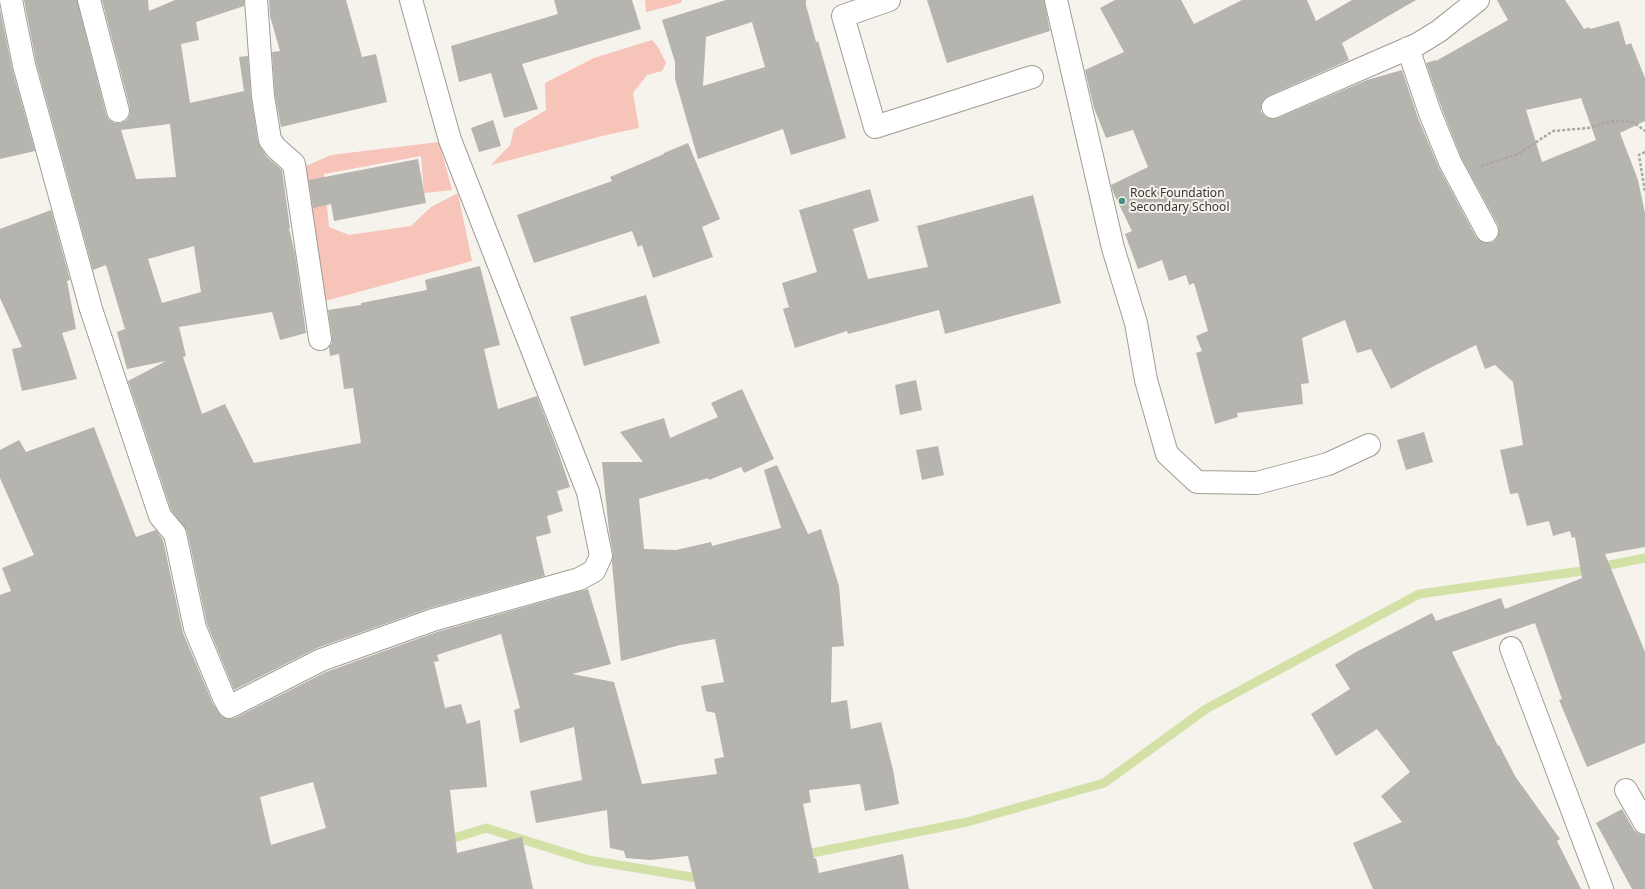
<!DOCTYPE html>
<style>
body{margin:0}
canvas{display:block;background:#f6f2ec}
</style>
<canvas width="1645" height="889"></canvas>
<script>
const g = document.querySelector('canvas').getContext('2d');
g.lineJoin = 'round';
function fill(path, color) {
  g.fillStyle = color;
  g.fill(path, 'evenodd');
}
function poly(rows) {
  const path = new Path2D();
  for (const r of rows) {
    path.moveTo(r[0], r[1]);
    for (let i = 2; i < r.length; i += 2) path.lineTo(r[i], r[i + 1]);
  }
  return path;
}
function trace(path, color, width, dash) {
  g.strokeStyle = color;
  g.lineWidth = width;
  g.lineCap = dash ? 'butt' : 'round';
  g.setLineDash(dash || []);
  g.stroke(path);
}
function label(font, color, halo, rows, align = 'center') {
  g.font = font + ' "Noto Sans",sans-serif';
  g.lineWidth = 4;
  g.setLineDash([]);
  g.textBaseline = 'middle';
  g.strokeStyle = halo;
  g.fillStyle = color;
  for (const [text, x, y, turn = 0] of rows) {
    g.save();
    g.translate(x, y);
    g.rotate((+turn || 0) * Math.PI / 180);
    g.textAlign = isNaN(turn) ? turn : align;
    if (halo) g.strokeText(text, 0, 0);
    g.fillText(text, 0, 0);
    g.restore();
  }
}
const green = poly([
 [645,0,682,0,681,3,646,12],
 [652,40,658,47,666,63,662,71,647,75,633,93,639,128,606,135,491,165,510,145,514,129,546,110,545,83,594,58],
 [439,142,452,190,424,193,421,156,324,174,329,227,349,235,411,226,431,207,458,193,472,261,325,301,299,169,331,155]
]);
const stream = poly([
 [445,841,486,828,588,860,697,878,705,876],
 [802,855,967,822,1104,783,1206,709,1419,594,1575,572,1645,558]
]);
const building = poly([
 [24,0,77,0,106,114,109,120,115,123,121,123,127,120,130,114,130,108,102,0,148,0,149,11,175,0,244,0,244,6,196,22,199,40,181,44,190,103,244,91,239,57,248,56,251,97,258,142,266,156,282,170,290,228,289,228,295,254,306,333,280,340,272,312,179,327,186,356,183,357,202,414,225,404,254,463,361,443,353,388,344,389,339,354,330,356,329,347,332,343,332,337,328,310,361,305,361,303,427,290,425,280,480,266,500,345,484,349,498,409,537,396,558,451,570,487,557,491,563,511,547,516,551,533,536,537,545,576,430,608,317,648,234,690,207,624,187,531,171,510,128,381,166,361,127,369,117,332,125,329,106,265,93,270,36,62],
 [170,124,176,177,136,179,121,130],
 [194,246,201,292,162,303,148,259],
 [269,0,346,0,362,57,376,54,387,102,281,127,275,95,272,52,280,51,270,16],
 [554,0,632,0,641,29,522,64,538,109,504,118,491,73,459,82,451,46,558,14],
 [726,0,806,0,806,5,816,42,818,41,846,138,791,155,783,129,698,159,675,79,675,62,662,20],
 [752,22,765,67,703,86,706,37],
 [927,0,1044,0,1050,31,947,63],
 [1115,0,1181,0,1194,24,1242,0,1307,0,1316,21,1352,0,1416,0,1342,43,1349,60,1268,96,1263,100,1261,106,1261,112,1266,117,1272,119,1278,118,1367,80,1402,70,1418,118,1439,168,1476,237,1480,241,1486,243,1493,242,1497,238,1499,232,1498,225,1461,157,1442,109,1426,63,1436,60,1436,61,1508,20,1497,0,1565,0,1584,29,1589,27,1590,29,1619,21,1626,45,1631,43,1645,78,1645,121,1620,133,1638,180,1645,213,1645,547,1605,554,1645,652,1645,743,1587,767,1559,700,1562,699,1535,623,1452,652,1498,746,1499,745,1515,776,1560,839,1557,841,1581,889,1373,889,1353,843,1402,822,1381,796,1410,772,1377,729,1336,756,1311,714,1350,689,1335,665,1356,652,1432,613,1436,621,1501,598,1505,609,1582,578,1575,537,1572,538,1570,531,1553,536,1549,521,1527,526,1518,493,1510,494,1500,450,1523,445,1513,382,1495,365,1485,369,1476,345,1422,372,1391,389,1371,349,1357,353,1345,320,1302,338,1309,383,1301,384,1303,404,1237,413,1238,417,1215,424,1196,353,1202,351,1196,336,1208,331,1194,283,1189,285,1186,275,1169,281,1162,260,1138,269,1125,234,1132,231,1113,192,1111,185,1148,167,1133,130,1106,138,1094,108,1085,70,1124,52,1100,8],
 [1581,98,1596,140,1542,162,1526,110],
 [0,9,12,68,35,151,0,159],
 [493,120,501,146,479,152,471,128],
 [688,143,720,219,702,227,713,257,653,278,642,245,638,247,632,231,534,263,517,215,612,181,610,177,664,154,664,153],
 [418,159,426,203,334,221,331,204,313,208,309,180],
 [870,189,879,221,853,229,868,279,928,267,917,226,1033,195,1061,303,945,334,939,310,848,334,847,331,795,348,783,309,789,307,782,283,817,272,799,210],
 [51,210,70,280,67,281,76,329,62,333,77,379,22,391,12,349,22,347,0,298,0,229],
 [646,295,660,343,584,366,570,317],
 [916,380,922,410,900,415,895,385],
 [742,389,774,459,744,473,741,467,709,480,708,478,639,499,644,549,676,550,711,542,712,546,781,528,764,470,777,465,808,534,821,529,839,586,844,646,832,647,831,703,847,700,851,729,881,722,893,770,899,804,865,811,860,784,809,790,811,802,803,804,814,859,816,858,819,873,903,854,909,889,696,889,688,856,650,860,626,858,624,851,610,848,607,810,536,823,530,791,582,780,574,727,520,743,514,710,520,708,501,634,437,655,439,661,434,662,445,708,461,704,467,724,480,720,487,787,450,790,457,853,522,837,533,889,0,889,0,595,11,591,2,568,34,555,0,478,0,450,19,440,26,452,94,427,136,537,156,530,163,540,183,633,213,704,222,717,228,719,235,718,326,672,437,632,588,589,611,664,572,674,614,682,642,784,717,774,714,759,724,757,715,713,706,711,701,686,724,682,715,639,680,645,621,661,612,563,613,554,609,531,602,462,643,462,620,432,664,418,670,438,718,417,711,403],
 [313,782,326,828,271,845,260,797],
 [1424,432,1433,462,1406,470,1397,440],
 [938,446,944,475,922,480,916,450],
 [1622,809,1634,830,1639,834,1645,835,1645,889,1632,889,1596,823]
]);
const path = poly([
 [1645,152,1639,155,1645,192],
 [1481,166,1518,154,1553,131,1588,128,1613,121,1633,122,1645,131]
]);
const minor = poly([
 [11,0,24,65,91,309,160,516,175,534,195,628,224,698,229,707,321,660,433,620,579,579,594,571,601,556,588,492,450,140,411,0],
 [89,0,118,111],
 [256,0,263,96,270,140,276,148,294,164,320,339],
 [889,0,843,16,875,127,1032,77],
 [1056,0,1113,248,1136,323,1146,380,1167,454,1197,482,1257,483,1328,464,1369,445],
 [1408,48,1430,113,1450,162,1487,231],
 [1273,107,1418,44,1439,31,1478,0],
 [1511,648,1602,889],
 [1626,790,1645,823]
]);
const markers = [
 [1122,201,4,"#498e83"]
];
const poiNames = [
 ["Rock Foundation",1130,194],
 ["Secondary School",1130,208]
];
fill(green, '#f6c4b9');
trace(stream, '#d3e0a6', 9);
fill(building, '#b6b4ae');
trace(minor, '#a09c96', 24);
trace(path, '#aaa7a3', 2.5, [3, 2]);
trace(minor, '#fff', 22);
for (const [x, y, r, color] of markers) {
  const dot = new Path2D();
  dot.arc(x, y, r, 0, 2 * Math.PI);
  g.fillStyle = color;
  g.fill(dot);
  trace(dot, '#f6f2ec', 1.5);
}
label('12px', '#383634', '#f6f2ec', poiNames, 'left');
</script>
